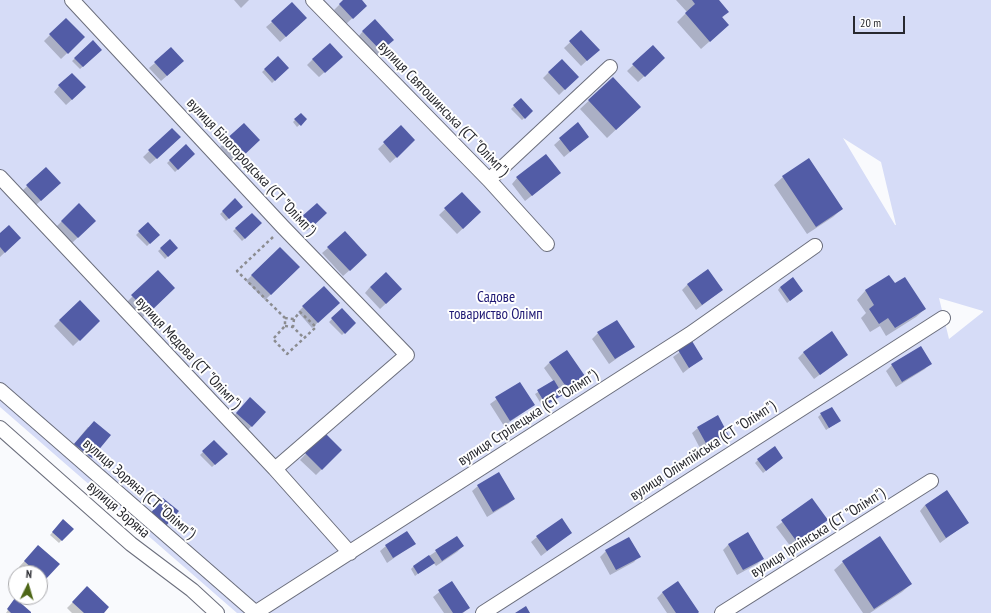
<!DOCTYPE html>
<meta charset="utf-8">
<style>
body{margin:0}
#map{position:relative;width:991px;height:613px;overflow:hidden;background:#f9fafd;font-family:"PT Sans Narrow",sans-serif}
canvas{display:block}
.north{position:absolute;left:8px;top:565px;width:40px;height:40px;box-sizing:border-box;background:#fff;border:1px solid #a9a9ac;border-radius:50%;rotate:5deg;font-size:11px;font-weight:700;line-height:16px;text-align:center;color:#28292f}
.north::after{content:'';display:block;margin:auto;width:14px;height:18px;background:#4e6717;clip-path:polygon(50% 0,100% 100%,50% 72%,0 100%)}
.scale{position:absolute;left:853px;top:16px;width:52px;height:18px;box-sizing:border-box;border:2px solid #28292f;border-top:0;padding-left:5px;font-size:12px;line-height:14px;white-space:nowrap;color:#28292f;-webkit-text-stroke:3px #fff;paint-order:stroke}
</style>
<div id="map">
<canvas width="991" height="613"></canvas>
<div class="north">N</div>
<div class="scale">20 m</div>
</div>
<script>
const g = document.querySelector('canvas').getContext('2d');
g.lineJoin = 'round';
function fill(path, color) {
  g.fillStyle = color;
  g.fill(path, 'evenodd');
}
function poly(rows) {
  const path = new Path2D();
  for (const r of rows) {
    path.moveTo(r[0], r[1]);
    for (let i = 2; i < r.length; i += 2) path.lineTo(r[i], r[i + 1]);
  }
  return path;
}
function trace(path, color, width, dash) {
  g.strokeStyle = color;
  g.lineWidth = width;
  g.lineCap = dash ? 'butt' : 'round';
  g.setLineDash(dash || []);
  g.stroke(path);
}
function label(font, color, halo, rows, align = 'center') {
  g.font = font + ' "PT Sans Narrow",sans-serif';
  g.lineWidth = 4;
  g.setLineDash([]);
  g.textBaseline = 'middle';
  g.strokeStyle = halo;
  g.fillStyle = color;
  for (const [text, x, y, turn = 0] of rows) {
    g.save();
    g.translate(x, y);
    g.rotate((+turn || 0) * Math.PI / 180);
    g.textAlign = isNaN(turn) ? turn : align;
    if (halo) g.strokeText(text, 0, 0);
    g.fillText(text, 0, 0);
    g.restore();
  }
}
const green = poly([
 [0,0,991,0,991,613,237,613,0,407],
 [843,138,881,162,896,225,895,225],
 [939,298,983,311,983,312,949,339]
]);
const shadow = poly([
 [234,0,249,0,241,8],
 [344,0,360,0,360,11,346,24,334,10],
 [676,0,717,0,727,12,722,18,728,25,701,49,677,22,687,12],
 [66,19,84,37,61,59,44,41],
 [272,22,300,24,280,42,266,27],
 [363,31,387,46,375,56,358,37],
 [581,32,593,55,581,66,564,48],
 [93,42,101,50,80,69,72,61],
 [653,46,664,58,638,82,627,71],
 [278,58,288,68,272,83,262,72],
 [313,59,336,62,319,77,307,65],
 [155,63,177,67,161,81,149,68],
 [549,72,572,82,559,95,543,78],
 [613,78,640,107,607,138,580,109],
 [59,86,79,93,66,105,54,92],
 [521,99,532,111,522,120,511,109],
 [301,114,306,119,297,127,293,122],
 [244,124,258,140,234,163,220,147],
 [577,124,582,142,564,157,554,145],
 [401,127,408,146,390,163,378,149],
 [172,129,174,143,150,164,143,157],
 [186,146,194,154,175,172,167,163],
 [46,168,59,183,35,206,21,192],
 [783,177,842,209,833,217,807,234,774,185],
 [517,178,554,178,525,201,512,184],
 [462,193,474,218,457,234,439,215],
 [235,200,241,207,226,221,220,214],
 [79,204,95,221,72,243,56,227],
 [317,204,325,213,307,231,298,222],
 [252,214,261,223,242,241,233,231],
 [148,223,159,234,147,246,136,235],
 [0,235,20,238,0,257],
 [170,241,176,248,165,259,158,251],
 [280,248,299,267,265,300,246,281],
 [328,248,360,261,343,276,322,253],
 [158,271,174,288,142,318,127,302],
 [889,276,895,285,925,309,916,317,886,336,880,326,870,332,861,318,866,313,857,300,865,291],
 [688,284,722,290,696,310,682,290],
 [370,287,395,295,380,309,365,293],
 [780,287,799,294,787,303,778,290],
 [80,301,99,321,73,346,54,326],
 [303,307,333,308,312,328,298,312],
 [342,309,355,323,342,335,329,322],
 [598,333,633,347,609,364,592,339],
 [692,343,702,358,683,373,673,357],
 [804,352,847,354,814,379,798,358],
 [550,362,584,375,560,393,559,397,543,407,535,394,554,382,544,368],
 [930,363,925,369,896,387,886,371,892,365],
 [519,383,534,405,504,426,490,404],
 [245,404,265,412,246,432,231,419],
 [821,414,840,421,826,430,818,417],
 [88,427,110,435,85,463,69,450],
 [698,428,728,435,722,441,702,452,692,433],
 [325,434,341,450,316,475,300,460],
 [214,441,226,454,212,467,200,455],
 [782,458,763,473,755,463,758,460],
 [478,486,514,499,508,504,487,517,472,491],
 [812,499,826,520,791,547,776,527],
 [925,505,967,523,940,543,920,511],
 [63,521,72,529,59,543,50,535],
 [571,533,541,556,531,542,537,537],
 [748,533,762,559,757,564,737,575,723,550,728,545],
 [457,537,463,546,457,552,436,566,433,562,415,576,411,569,413,567],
 [629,538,639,556,634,562,610,575,600,557,606,551],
 [414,544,387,563,380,551,386,546],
 [33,552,58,564,40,584,40,573,25,573,19,567],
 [843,562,911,584,902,592,870,613,863,613,834,570],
 [452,582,469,607,463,613,444,613,433,597],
 [88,587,102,613,72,613,67,608],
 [663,592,697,613,667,613,657,598],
 [13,602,29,613,6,613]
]);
const building = poly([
 [343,0,362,0,367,6,353,19,339,4],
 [692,0,719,0,729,12,722,17,729,25,710,42,685,13,695,4],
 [292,2,307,18,286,37,271,21],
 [66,18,85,37,68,54,49,34],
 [375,19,394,40,381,51,362,31],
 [581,30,600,50,587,61,569,41],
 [93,40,102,50,83,67,74,58],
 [330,43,343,57,325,73,312,59],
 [653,45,665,58,645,77,632,64],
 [171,47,184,61,167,76,154,62],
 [278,56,289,68,275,81,264,69],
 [562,59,579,77,565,90,548,72],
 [72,73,86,87,72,100,58,85],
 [613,77,641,107,616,130,588,100],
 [521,98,533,111,525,119,513,105],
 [301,113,307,119,301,126,294,119],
 [578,122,589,137,570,152,559,138],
 [244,123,260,140,241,158,224,141],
 [401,125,415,140,397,158,383,142],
 [172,128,181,137,157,159,148,150],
 [186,144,195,154,178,170,169,160],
 [546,154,561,173,532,196,516,177],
 [809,158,843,209,816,227,782,176],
 [46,167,61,183,41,201,26,185],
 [462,192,481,212,463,229,444,208],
 [235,198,243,207,229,219,222,211],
 [79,203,96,221,78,238,61,221],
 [317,203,327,213,310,229,300,218],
 [252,213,262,223,245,239,235,228],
 [148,222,160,235,150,244,138,231],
 [9,225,21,238,5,253,0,247,0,233],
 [345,231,367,255,350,271,327,247],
 [170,239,178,248,168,257,160,248],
 [280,247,300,267,271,295,251,275],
 [708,269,723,290,702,305,687,284],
 [158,270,175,288,149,313,131,295],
 [386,272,402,289,386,304,370,287],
 [889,275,895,283,905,277,926,309,895,328,888,318,879,324,869,309,874,305,865,290],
 [793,277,803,291,790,301,780,287],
 [324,286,340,303,318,323,302,306],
 [80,300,100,321,80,341,59,320],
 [342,308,356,323,345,334,331,318],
 [617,320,635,347,615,359,597,332],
 [832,331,848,355,820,375,803,352],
 [692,341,703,359,689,368,678,350],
 [921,346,932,364,902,382,891,364],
 [567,350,585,376,567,388,549,362],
 [554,380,563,395,546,405,537,390],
 [520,382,535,405,510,421,495,397],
 [250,397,266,412,252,427,236,413],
 [832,407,841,421,829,428,820,413],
 [718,415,729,436,708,447,697,427],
 [94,421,111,435,92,458,74,444],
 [325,433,342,450,322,470,305,453],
 [214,440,228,454,215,465,202,451],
 [775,446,783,458,766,471,757,459],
 [499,472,515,499,493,512,477,485],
 [947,490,969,523,946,538,925,505],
 [163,498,179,511,165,527,150,514],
 [812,498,828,520,797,542,781,520],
 [562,518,572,533,547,551,536,536],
 [63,519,74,529,62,541,52,532],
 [407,531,416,544,393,558,385,545],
 [748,532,764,559,743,570,728,544],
 [457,536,464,546,442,561,435,550],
 [880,536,912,584,874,609,842,561],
 [629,537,641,557,616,570,605,550],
 [38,545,60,564,45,580,40,576,40,573,37,573,24,561],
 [429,555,435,563,418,574,413,566],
 [452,581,470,608,462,613,453,613,438,590],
 [678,581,699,612,698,613,676,613,662,592],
 [87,586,109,607,104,613,84,613,72,602],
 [15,598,31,612,31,613,11,613,7,609],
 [526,606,530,613,515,613]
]);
const path = poly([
 [273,237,237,271,285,318,285,326,273,339,287,354,316,327,300,312,294,319,285,318],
 [294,319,293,327,304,338],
 [285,326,293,327]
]);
const minor = poly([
 [72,0,283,227,407,355,275,469],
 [313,0,489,180,547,244],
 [0,177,275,469,350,553],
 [489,180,610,67],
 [0,390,256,613],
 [0,428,131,544,192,590,217,613],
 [255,613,690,334,815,246],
 [483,613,943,318],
 [722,613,931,481]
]);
const streetNames = [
 ["вулиця Святошинська (СТ \"Олімп\")",443,109,46],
 ["вулиця Білогородська (СТ \"Олімп\")",251,167,47],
 ["вулиця Медова (СТ \"Олімп\")",188,353,47],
 ["вулиця Стрілецька (СТ \"Олімп\")",528,418,-33],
 ["вулиця Олімпійська (СТ \"Олімп\")",703,451,-33],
 ["вулиця Зоряна (СТ \"Олімп\")",139,489,41],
 ["вулиця Зоряна",118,510,41],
 ["вулиця Ірпінська (СТ \"Олімп\")",818,533,-32]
];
const parkNames = [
 ["Садове",496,298],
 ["товариство Олімп",496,315]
];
fill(green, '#d6dcf7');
fill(shadow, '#0003');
fill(building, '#525ca6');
trace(minor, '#6b6e7c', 16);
trace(path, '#8b8c90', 2.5, [3, 3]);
trace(minor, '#fff', 14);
label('15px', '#28292f', '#fff', streetNames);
label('15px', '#1f1974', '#fff', parkNames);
</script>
